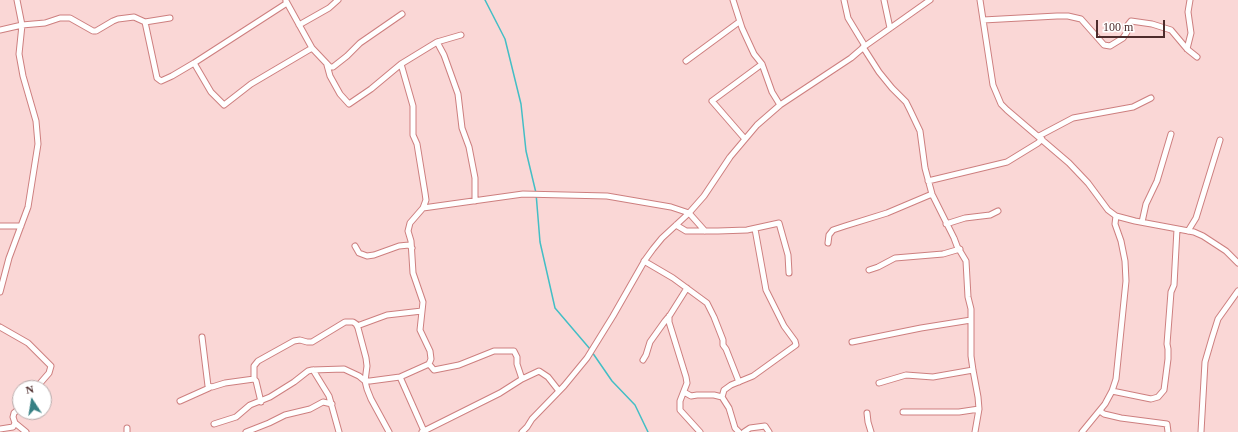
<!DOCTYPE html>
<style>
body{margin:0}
#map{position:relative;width:1238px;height:432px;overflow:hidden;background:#fad7d6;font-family:Georgia,serif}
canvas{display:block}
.north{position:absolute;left:12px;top:380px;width:40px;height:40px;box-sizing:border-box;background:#fff;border:1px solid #b8abab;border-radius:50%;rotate:348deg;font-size:11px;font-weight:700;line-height:16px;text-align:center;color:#4d2c2c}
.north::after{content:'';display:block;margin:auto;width:14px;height:18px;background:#378084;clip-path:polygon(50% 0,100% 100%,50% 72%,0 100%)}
.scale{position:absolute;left:1096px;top:20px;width:69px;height:18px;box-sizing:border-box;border:2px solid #4d2c2c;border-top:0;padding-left:5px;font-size:12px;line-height:14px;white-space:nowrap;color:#4d2c2c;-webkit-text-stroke:3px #fff;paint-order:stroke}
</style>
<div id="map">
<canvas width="1238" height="432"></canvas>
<div class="north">N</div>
<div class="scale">100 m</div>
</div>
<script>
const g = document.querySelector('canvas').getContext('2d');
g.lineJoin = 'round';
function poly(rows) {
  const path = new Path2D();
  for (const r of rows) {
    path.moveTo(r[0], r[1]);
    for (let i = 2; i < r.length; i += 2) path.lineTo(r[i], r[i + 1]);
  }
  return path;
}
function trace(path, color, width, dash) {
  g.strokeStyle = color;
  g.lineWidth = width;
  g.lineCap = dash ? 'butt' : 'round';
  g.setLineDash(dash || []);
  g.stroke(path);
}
const stream = poly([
 [485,0,505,39,521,104,526,151,536,193,540,242,555,308,590,349],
 [592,352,612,381,635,405,648,432]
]);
const minor = poly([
 [733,0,742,28,754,54,762,64,772,92,780,105],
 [844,0,848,18,865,46],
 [884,0,890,28],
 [980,0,993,85,1001,104,1007,110,1069,163,1088,183,1108,210,1116,216,1135,221,1194,232,1203,236,1226,251,1238,263],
 [286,1,312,48,330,67,333,67,347,56,360,43,402,14],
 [983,20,1057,16,1068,16,1081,19,1104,45,1110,46,1123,38,1127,32,1127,26,1131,21,1152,24,1171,30,1187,49,1197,57],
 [145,22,157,78,161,81,172,76,194,63,287,3],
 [299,25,329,8,338,0],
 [0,30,22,25,45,23,60,18,70,18,93,31,96,31,113,21,118,19,134,17,145,22,170,18],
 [437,42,444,55,458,94,462,128,469,147,475,178,475,201],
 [863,47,879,72,892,88,906,102,910,110,920,131,925,168,932,194,954,238,957,246,966,261,968,297,971,309,971,356,973,370,978,397,979,409,975,432],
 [1187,49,1191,33,1188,12,1190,0],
 [686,61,739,22],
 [194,63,211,92,224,105,251,84,312,48],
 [327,65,330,76,340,94,349,104,371,89,401,64],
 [1039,136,1073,118,1133,107,1151,98],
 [745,139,712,101,762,64],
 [928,181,1007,162,1038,143,1042,139],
 [423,208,523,194,607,196,671,207,689,213,705,231],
 [1142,222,1146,204,1157,181,1171,134],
 [946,224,965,218,990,215,998,211],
 [676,225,686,231,718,231,747,230,779,223,788,255,789,273],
 [0,226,21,226],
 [1188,231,1196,218,1220,140],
 [828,243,829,235,833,230,845,226,887,213,932,194],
 [355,246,359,253,367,256,374,255,399,246,409,245,412,248],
 [644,261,673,278,707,303,714,317,723,340,723,345,726,349,739,382],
 [869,270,878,267,895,258,943,254,960,249],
 [0,292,9,258,28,207,38,144,36,121,23,76,19,54,22,25,17,0],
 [669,316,669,322,686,377,687,383,680,401,680,410,700,432],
 [357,326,387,315,422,311],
 [0,327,28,343,51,366,49,373,36,388],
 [202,337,208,386,212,387,225,383,254,379,256,381,261,402],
 [852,342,921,328,971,320],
 [643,360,646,355,650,342,665,321,670,315,687,288],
 [429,364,434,370,459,365,494,351,514,351,517,357,517,364,522,379],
 [313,370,329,396,339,432],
 [400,377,424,431],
 [254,379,254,366,258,361,294,341,300,340,307,342,312,342,345,322,353,322,356,324,358,328,366,358,367,366,365,381,367,389,371,399,389,432],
 [879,383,906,375,933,377,973,370],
 [1112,391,1151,399,1158,397,1164,390,1168,359,1168,349,1167,344,1171,292,1174,285,1177,229],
 [684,392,691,396,697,395,714,395,722,397],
 [180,401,209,388],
 [20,408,14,413,13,417,15,423,26,432],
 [1100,411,1104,414,1121,418,1167,424,1168,432],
 [903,412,959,412,979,409],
 [867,413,868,422,871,432],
 [214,424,236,417,250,405,270,397,294,382,308,371,312,370,344,369,359,376,365,381,370,381,400,377,429,364,431,359,430,351,420,330,423,302,413,273,411,241,408,231,410,223,423,208,426,200,425,193,417,144,413,135,413,106,401,64,437,42,461,35],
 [0,429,13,427,15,423],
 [127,432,127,428],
 [246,432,269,423,285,415,310,409,323,402,332,404],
 [422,432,500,393,522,379,539,371,548,377,559,391],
 [522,432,527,427,532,419,564,386,587,358,613,316,645,260,653,249,662,238,689,213,704,196,730,157,757,125,780,105,851,58,865,46,930,0],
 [739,432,735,428,729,408,722,397,724,390,731,385,753,376,796,345,795,341,784,326,766,290,755,229],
 [744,432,750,428,765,426,769,432],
 [1082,432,1105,404,1112,391,1116,379,1126,281,1125,261,1121,241,1115,224,1116,216],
 [1201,432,1205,362,1212,338,1218,319,1238,291]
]);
trace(stream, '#43bec5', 1.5);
trace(minor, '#cd7f7f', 7);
trace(minor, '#fff', 5);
</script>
